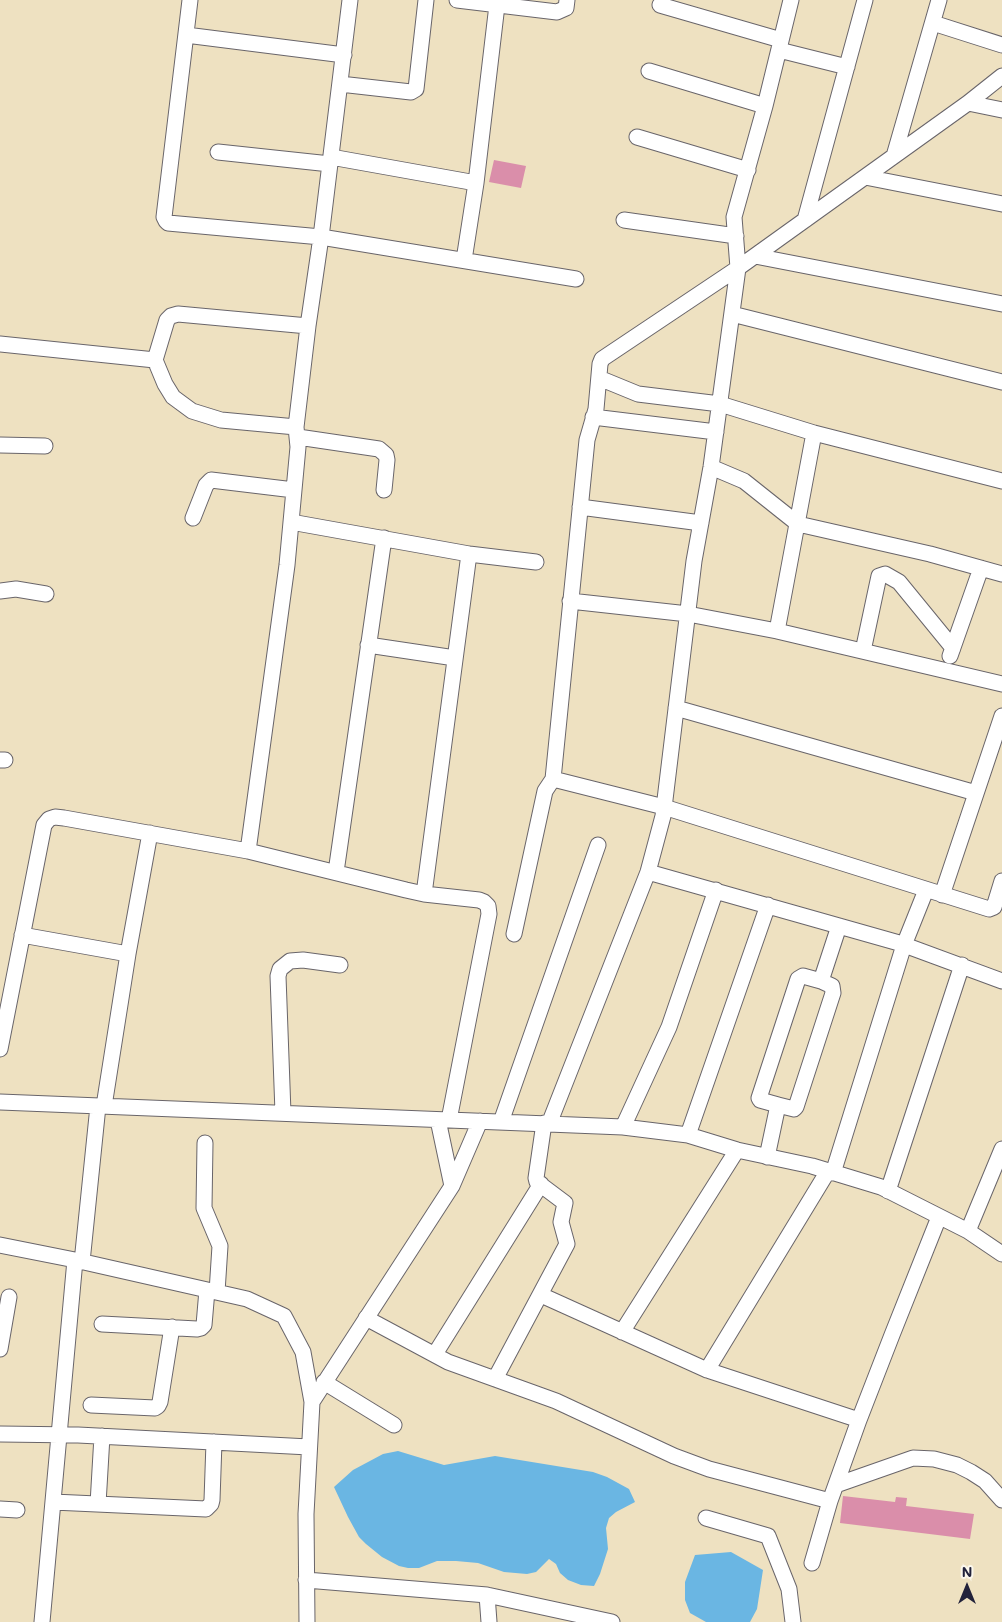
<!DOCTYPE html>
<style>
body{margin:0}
#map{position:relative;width:1002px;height:1622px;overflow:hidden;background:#eee1c1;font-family:Mali,sans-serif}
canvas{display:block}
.north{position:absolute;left:942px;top:1562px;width:50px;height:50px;-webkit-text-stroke:4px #fbf7ec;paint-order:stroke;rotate:0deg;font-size:14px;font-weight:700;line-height:20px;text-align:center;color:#22223b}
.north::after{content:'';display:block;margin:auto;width:18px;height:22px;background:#22223b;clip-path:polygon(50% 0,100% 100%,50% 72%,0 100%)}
</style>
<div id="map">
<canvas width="1002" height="1622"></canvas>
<div class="north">N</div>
</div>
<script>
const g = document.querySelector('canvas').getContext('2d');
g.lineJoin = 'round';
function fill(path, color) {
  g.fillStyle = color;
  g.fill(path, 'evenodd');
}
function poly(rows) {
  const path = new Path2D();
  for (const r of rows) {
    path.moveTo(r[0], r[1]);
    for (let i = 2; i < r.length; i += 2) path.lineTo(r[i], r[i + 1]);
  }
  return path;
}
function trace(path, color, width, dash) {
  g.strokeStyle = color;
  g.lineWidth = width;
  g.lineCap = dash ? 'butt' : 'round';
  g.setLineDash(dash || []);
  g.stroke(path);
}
const water = poly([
 [398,1451,444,1465,495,1456,593,1472,607,1477,629,1489,635,1502,616,1512,609,1518,606,1528,608,1549,600,1574,594,1586,581,1585,568,1580,560,1573,556,1564,549,1559,536,1572,527,1574,504,1572,478,1563,456,1561,437,1561,419,1568,408,1568,399,1566,382,1557,366,1544,359,1537,348,1517,334,1487,353,1470,383,1454],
 [731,1552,763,1570,757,1609,750,1622,706,1622,690,1613,685,1600,685,1582,695,1555]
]);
const building = poly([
 [494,160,526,166,521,188,489,182],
 [843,1496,895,1502,896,1497,907,1498,906,1506,974,1514,970,1539,840,1523]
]);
const minor = poly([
 [190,0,164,217,166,221,168,223,321,237,576,279],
 [457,0,557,12,566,8,567,0],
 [660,5,781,40],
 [933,23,1002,45],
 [186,35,344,55],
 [779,50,847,67],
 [649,71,765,106],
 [340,84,411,92,416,89,426,0],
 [968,103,1002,110],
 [637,137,748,170],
 [218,152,330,164],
 [894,156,939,0],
 [331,157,476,183],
 [865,177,1002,204],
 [624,220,736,236],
 [805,220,865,0],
 [755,256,1002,304],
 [464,260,476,183,497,5],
 [732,314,1002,382],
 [0,344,155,360,167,320,171,316,178,314,308,326],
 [155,360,165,384,173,397,192,411,221,420,296,427],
 [599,378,638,394,720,404,814,433,1002,481],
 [593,417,716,432],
 [298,437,379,449,386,455,387,460,384,490],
 [0,445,45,446],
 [711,467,744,481,798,524,930,554,1002,574],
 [580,507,701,523],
 [193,518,206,485,211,480,294,490],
 [291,522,469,554,536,562],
 [0,591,16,589,46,594],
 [570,601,688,614,777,631,1002,684],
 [777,631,814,433],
 [368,645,455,658],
 [863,651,879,576,885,574,899,582,953,648],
 [950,656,981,568],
 [676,708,976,793],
 [0,760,5,760],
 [553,779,664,807,989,909,994,907,1002,881],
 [248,851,287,565,298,447,296,427,308,326,321,237,350,0],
 [336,872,384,538],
 [648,872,899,943,1002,981],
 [424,894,469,554],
 [942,895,1002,716],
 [514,934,545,791,553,779,587,440,596,409,600,364,602,359,738,268,968,103,1002,76],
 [22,935,128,954],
 [0,1049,44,825,49,819,55,817,64,818,248,851,406,890,424,894,479,900,484,902,488,906,489,914,449,1120],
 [0,1102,623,1127,688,1135,737,1150,812,1166,881,1187,968,1231,1002,1254],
 [778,1105,760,1100,759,1098,798,979,803,976,821,981],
 [104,1106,128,954,150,833],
 [283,1113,278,976,280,969,290,961,303,960,340,965],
 [438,1120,452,1186],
 [501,1122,598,845],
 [549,1124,648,872,663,816,694,561,711,467,738,268,734,217,765,106,791,0],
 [623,1127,669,1027,716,890],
 [688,1135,768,905],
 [205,1143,204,1208,220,1246,217,1292],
 [767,1157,778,1105,794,1109,796,1107,833,993,832,986,821,981,839,926],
 [833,1173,904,945,926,890],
 [888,1191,962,965],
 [968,1231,1002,1149],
 [0,1245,75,1260,247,1299,284,1316,303,1352,312,1402,306,1514,307,1622],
 [82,1262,98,1106],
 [541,1295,707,1370,859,1420],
 [366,1318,448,1362,556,1401,674,1456,709,1469,830,1501],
 [102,1324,197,1329,201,1328,204,1325,207,1290],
 [622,1332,737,1150],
 [0,1349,9,1297],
 [435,1354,541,1184],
 [707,1370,828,1171],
 [495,1379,567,1244,561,1222,565,1203,537,1182,536,1178,544,1123],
 [324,1382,394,1425],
 [312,1402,452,1186,480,1121],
 [91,1405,155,1408,158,1406,160,1402,172,1327],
 [0,1434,78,1435,309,1447],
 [836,1485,913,1458,934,1459,957,1465,971,1472,985,1481,1002,1500],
 [53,1502,206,1509,211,1504,212,1500,214,1442],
 [98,1504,102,1436],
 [0,1509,17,1510],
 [706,1518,768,1536,789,1589,793,1622],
 [812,1563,830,1501,859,1420,892,1335,939,1217],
 [306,1580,487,1595,612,1622],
 [487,1595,489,1622],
 [42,1622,75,1260]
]);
fill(water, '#6ab6e3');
fill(building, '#da8eaa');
trace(minor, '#69656a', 17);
trace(minor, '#fff', 15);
</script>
